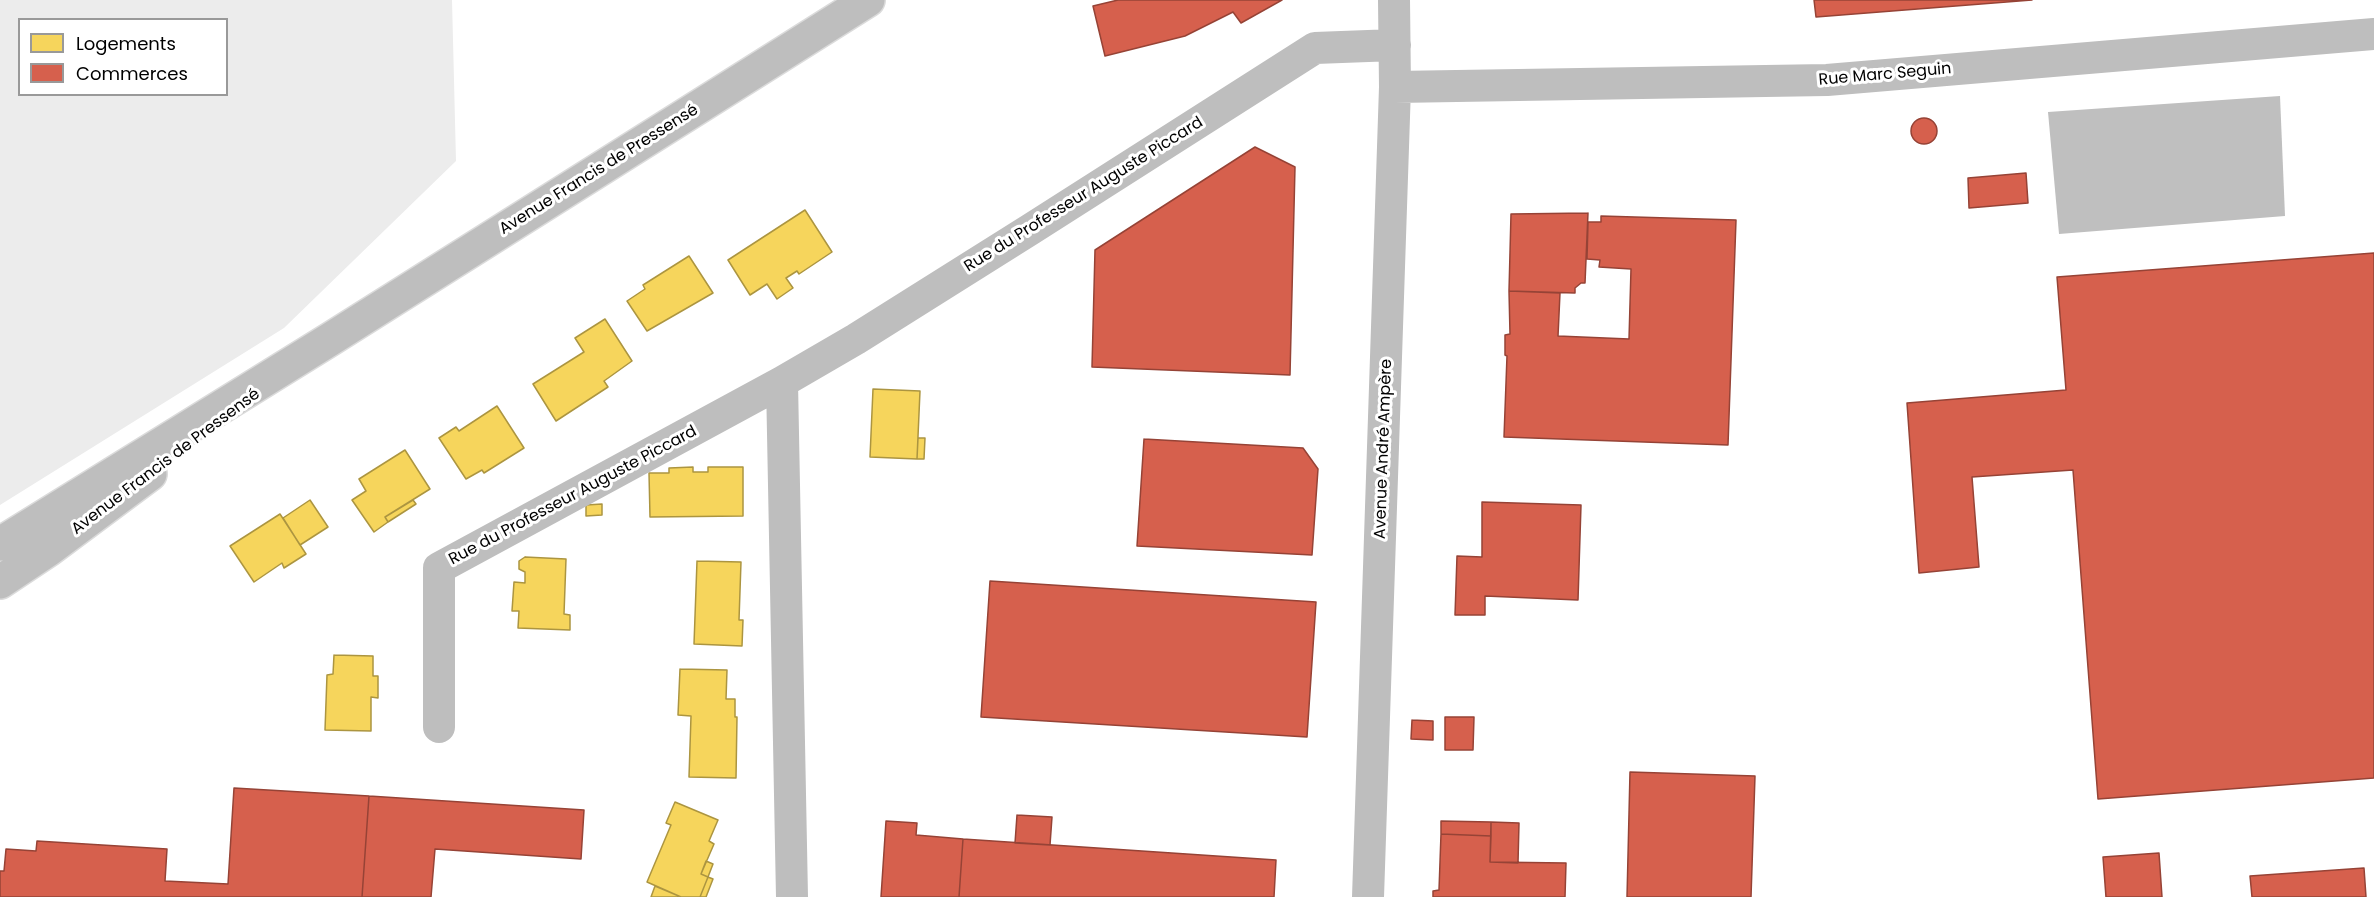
<!DOCTYPE html>
<meta charset="utf-8">
<style>
body{margin:0}
#map{position:relative;width:2374px;height:897px;overflow:hidden;background:#fff;font-family:Poppins,sans-serif}
canvas{display:block}
.legend{position:absolute;left:18px;top:18px;width:210px;height:78px;box-sizing:border-box;background:#fff;border:2px solid #999;margin:0;padding:8px 10px;list-style:none;font-size:18px;color:#000}
.legend li{display:flex;align-items:center;gap:12px;height:30px}
.legend b{width:30px;border:2px solid #999}
</style>
<div id="map">
<canvas width="2374" height="897"></canvas>
<ul class="legend">
<li><b style="height:16px;background:#f6d55c"></b>Logements</li>
<li><b style="height:16px;background:#d6604d"></b>Commerces</li>
</ul>
</div>
<script>
const g = document.querySelector('canvas').getContext('2d');
g.lineJoin = 'round';
function fill(path, color) {
  g.fillStyle = color;
  g.fill(path, 'evenodd');
}
function poly(rows) {
  const path = new Path2D();
  for (const r of rows) {
    if (r.length === 3) {
      path.moveTo(r[0] + r[2], r[1]);
      path.arc(r[0], r[1], r[2], 0, 2 * Math.PI);
      continue;
    }
    path.moveTo(r[0], r[1]);
    for (let i = 2; i < r.length; i += 2) path.lineTo(r[i], r[i + 1]);
  }
  return path;
}
function trace(path, color, width, dash) {
  g.strokeStyle = color;
  g.lineWidth = width;
  g.lineCap = dash ? 'butt' : 'round';
  g.setLineDash(dash || []);
  g.stroke(path);
}
function label(font, color, halo, rows, align = 'center') {
  g.font = font + ' Poppins,sans-serif';
  g.lineWidth = 6;
  g.setLineDash([]);
  g.textBaseline = 'middle';
  g.strokeStyle = halo;
  g.fillStyle = color;
  for (const [text, x, y, turn = 0] of rows) {
    g.save();
    g.translate(x, y);
    g.rotate((+turn || 0) * Math.PI / 180);
    g.textAlign = isNaN(turn) ? turn : align;
    if (halo) g.strokeText(text, 0, 0);
    g.fillText(text, 0, 0);
    g.restore();
  }
}
const green = poly([
 [0,0,452,0,456,161,284,328,0,505],
 [20,20,226,20,226,94,20,94]
]);
const water = poly([
 [2280,96,2285,216,2059,234,2048,112]
]);
const homes = poly([
 [805,210,832,252,799,274,797,271,786,278,793,288,777,299,767,284,750,295,728,260,805,210],
 [689,256,713,293,647,331,627,301,645,289,643,285,689,256],
 [605,319,632,361,604,381,608,387,556,421,533,384,584,352,575,338,605,319],
 [873,389,920,391,917,459,870,457,873,389],
 [497,406,524,448,484,473,482,470,466,479,439,438,456,427,459,431,497,406],
 [918,438,925,438,924,459,917,459,918,438],
 [405,450,430,489,385,517,388,522,374,532,352,500,366,491,359,479,405,450],
 [693,467,693,472,708,472,708,467,743,467,743,516,650,517,649,473,669,473,669,468,693,467],
 [310,500,328,527,300,545,283,518,310,500],
 [413,500,416,504,388,522,385,517,413,500],
 [602,504,602,515,586,516,586,505,602,504],
 [280,514,306,554,284,568,282,563,254,582,230,546,280,514],
 [525,557,566,559,564,614,570,615,570,630,518,628,519,611,512,611,514,582,525,583,525,572,519,569,519,561,525,557],
 [697,561,741,562,739,620,743,620,742,646,694,644,697,561],
 [334,655,373,656,373,676,378,676,378,698,371,697,371,731,325,730,327,675,333,674,334,655],
 [680,669,727,670,726,699,735,699,735,717,737,717,736,778,689,777,691,716,678,715,680,669],
 [675,802,718,820,709,841,714,844,701,874,708,877,700,897,681,897,647,882,671,825,666,823,675,802],
 [706,861,713,864,708,877,701,874,706,861],
 [708,877,713,879,706,897,700,897,708,877],
 [655,886,681,897,651,897,655,886]
]);
const shops = poly([
 [1118,0,1282,0,1241,23,1233,12,1185,36,1105,56,1093,6,1118,0],
 [1814,0,2032,0,1816,17,1814,0],
 [1924,131,13],
 [1255,147,1295,167,1290,375,1092,367,1095,250,1255,147],
 [2026,173,2028,203,1969,208,1968,178,2026,173],
 [1588,213,1585,283,1581,283,1575,288,1575,293,1509,291,1511,214,1588,213],
 [1601,216,1736,220,1728,445,1504,437,1507,356,1505,355,1505,335,1510,334,1509,291,1560,293,1558,336,1629,339,1631,269,1599,267,1600,260,1587,259,1588,222,1601,222,1601,216],
 [2374,253,2374,778,2098,799,2073,470,1972,477,1979,567,1919,573,1907,403,2066,390,2057,277,2374,253],
 [1144,439,1303,448,1318,469,1312,555,1137,546,1144,439],
 [1482,502,1581,505,1578,600,1485,596,1485,615,1455,615,1457,556,1482,557,1482,502],
 [990,581,1316,602,1307,737,981,717,990,581],
 [1445,717,1474,717,1473,750,1445,750,1445,717],
 [1412,720,1433,721,1433,740,1411,739,1412,720],
 [1630,772,1755,776,1751,897,1627,897,1630,772],
 [234,788,369,796,362,897,0,897,0,871,4,871,6,849,36,851,37,841,167,849,165,881,228,884,234,788],
 [369,796,584,810,581,859,435,849,431,897,362,897,369,796],
 [1017,815,1052,817,1050,845,1015,843,1017,815],
 [886,821,917,823,916,835,963,839,959,897,881,897,886,821],
 [1441,821,1491,822,1491,836,1441,834,1441,821],
 [1491,822,1519,823,1518,863,1490,862,1491,822],
 [1441,834,1491,836,1490,862,1566,863,1565,897,1433,897,1433,891,1439,890,1441,834],
 [963,839,1276,860,1274,897,959,897,963,839],
 [2159,853,2162,897,2106,897,2103,857,2159,853],
 [2364,868,2366,897,2252,897,2250,876,2364,868]
]);
const street = poly([
 [1395,87,1827,80,2374,34],
 [439,727,439,568,782,382],
 [792,897,782,382,856,339,1031,229,1315,48,1395,45],
 [1368,897,1395,87,1394,0]
]);
const primary = poly([
 [0,544,329,340,868,0],
 [0,582,48,550,150,474]
]);
const streetNames = [
 ["Rue Marc Seguin",1885,75,-5],
 ["Avenue Francis de Pressensé",599,170,-32],
 ["Rue du Professeur Auguste Piccard",1084,195,-32],
 ["Avenue André Ampère",1384,449,-88],
 ["Avenue Francis de Pressensé",166,462,-37],
 ["Rue du Professeur Auguste Piccard",573,496,-28]
];
fill(green, '#ececec');
fill(water, '#bfbfbf');
fill(homes, '#f6d55c');
trace(homes, '#ac9540', 1.5);
fill(shops, '#d6604d');
trace(shops, '#964336', 1.5);
trace(primary, '#dbdbdb', 36);
trace(street, '#bebebe', 32);
trace(primary, '#bebebe', 33);
label('16px', '#000', '#fff', streetNames);
</script>
